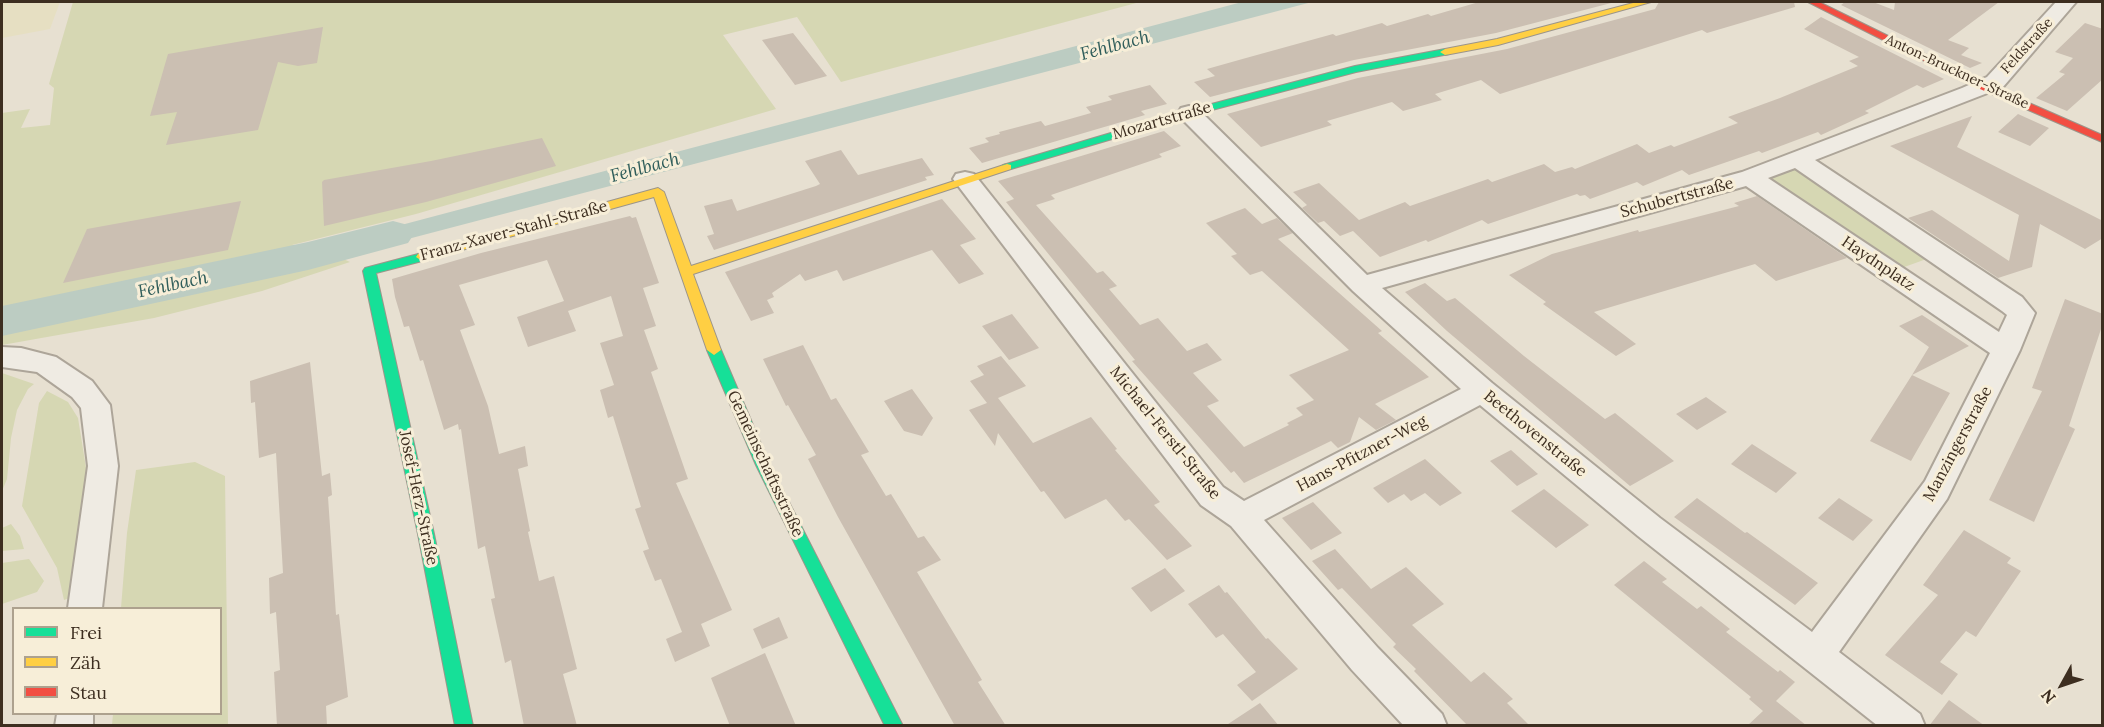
<!DOCTYPE html>
<meta charset="utf-8">
<style>
body{margin:0}
#map{position:relative;width:2104px;height:727px;overflow:hidden;background:#e7e0d1;font-family:Lora,serif}
canvas{display:block}
.frame{position:absolute;inset:0;border:3px solid #3d2e20;pointer-events:none}
.legend{position:absolute;left:12px;top:607px;width:210px;height:108px;box-sizing:border-box;background:#f7eed8;border:2px solid #ada18e;margin:0;padding:8px 10px;list-style:none;font-size:18px;color:#3d2e20}
.legend li{display:flex;align-items:center;gap:12px;height:30px}
.legend b{width:30px;border:2px solid #ada18e}
.north{position:absolute;left:2032px;top:655px;width:60px;height:60px;-webkit-text-stroke:4px #f7eed8;paint-order:stroke;rotate:230deg;font-size:16px;font-weight:700;line-height:24px;text-align:center;color:#3d2e20}
.north::after{content:'';display:block;margin:auto;width:21px;height:27px;background:#3d2e20;clip-path:polygon(50% 0,100% 100%,50% 72%,0 100%)}
</style>
<div id="map">
<canvas width="2104" height="727"></canvas>
<div class="frame"></div>
<ul class="legend">
<li><b style="height:8px;background:#16e098"></b>Frei</li>
<li><b style="height:8px;background:#ffcf43"></b>Zäh</li>
<li><b style="height:8px;background:#f24e42"></b>Stau</li>
</ul>
<div class="north">N</div>
</div>
<script>
const g = document.querySelector('canvas').getContext('2d');
g.lineJoin = 'round';
function fill(path, color) {
  g.fillStyle = color;
  g.fill(path, 'evenodd');
}
function poly(rows) {
  const path = new Path2D();
  for (const r of rows) {
    path.moveTo(r[0], r[1]);
    for (let i = 2; i < r.length; i += 2) path.lineTo(r[i], r[i + 1]);
  }
  return path;
}
function trace(path, color, width, dash) {
  g.strokeStyle = color;
  g.lineWidth = width;
  g.lineCap = dash ? 'butt' : 'round';
  g.setLineDash(dash || []);
  g.stroke(path);
}
function label(font, color, halo, rows, align = 'center') {
  g.font = font + ' Lora,serif';
  g.lineWidth = 6;
  g.setLineDash([]);
  g.textBaseline = 'middle';
  g.strokeStyle = halo;
  g.fillStyle = color;
  for (const [text, x, y, turn = 0] of rows) {
    g.save();
    g.translate(x, y);
    g.rotate((+turn || 0) * Math.PI / 180);
    g.textAlign = isNaN(turn) ? turn : align;
    if (halo) g.strokeText(text, 0, 0);
    g.fillText(text, 0, 0);
    g.restore();
  }
}
const farmland = poly([
 [2,2,60,2,50,29,2,38]
]);
const green = poly([
 [73,2,1140,2,841,82,797,17,723,35,776,109,416,214,292,245,315,246,350,262,262,291,154,318,2,345,2,113,30,109,21,128,50,125,54,88,49,84],
 [1792,170,1801,170,1932,257,1896,270,1766,179],
 [2,373,34,384,28,389,17,410,11,438,7,479,2,491],
 [47,391,68,402,78,418,87,474,77,595,64,600,57,568,22,506,39,403],
 [195,462,225,476,228,725,112,725,113,714,220,714,220,608,121,608,127,533,136,470],
 [11,524,20,536,24,549,2,551,2,528],
 [29,559,44,581,37,592,2,604,2,563]
]);
const water = poly([
 [1242,2,1312,2,343,256,322,246]
]);
const river = poly([
 [393,221,408,225,414,234,408,243,308,270,2,336,2,306,308,242,393,221]
]);
const building = poly([
 [1479,2,1615,2,1496,33,1354,60,1210,97,1194,82,1215,76,1207,69,1246,58,1333,34,1336,36,1382,23,1387,26,1428,14,1431,16],
 [1659,2,1794,2,1795,7,1707,33,1702,30,1500,94,1481,80,1435,94,1442,100,1403,111,1392,102,1327,121,1332,125,1261,147,1227,114,1358,78,1507,49,1655,9],
 [1845,2,1873,2,1894,10,1895,2,1999,2,1948,40,1969,48,1961,55,1982,63,1970,68,1841,5],
 [1821,17,1944,79,1923,88,1917,85,1865,111,1869,113,1821,135,1818,132,1762,153,1759,151,1689,175,1682,170,1643,186,1637,182,1590,199,1585,195,1580,196,1577,194,1488,224,1482,220,1428,242,1426,240,1380,257,1353,231,1340,236,1324,221,1318,223,1302,208,1307,205,1293,192,1319,183,1359,220,1405,202,1410,206,1488,179,1492,182,1544,164,1555,172,1572,167,1575,169,1637,144,1649,153,1671,145,1674,147,1738,123,1728,117,1780,98,1858,66,1849,61,1859,57,1804,29],
 [2085,23,2103,29,2103,79,2067,111,2036,98,2065,74,2059,72,2073,58,2055,52],
 [323,27,317,63,298,66,278,62,258,130,166,145,177,112,150,116,168,54],
 [793,33,827,76,795,85,762,40],
 [1150,85,1167,104,1141,111,1145,115,982,163,969,148,989,142,985,138,1000,134,999,132,1041,121,1045,126,1091,113,1086,107,1112,100,1108,96],
 [2018,114,2049,128,2030,146,1998,132],
 [1972,116,1957,147,2103,221,2103,238,2085,249,2040,224,2032,267,1998,278,1908,218,1932,210,2009,261,2019,215,1890,146],
 [1164,131,1181,146,1159,154,1162,157,1051,195,1055,199,1036,205,1097,273,1103,271,1117,286,1109,289,1140,325,1158,318,1187,351,1207,343,1222,360,1193,373,1219,401,1207,406,1244,447,1289,425,1287,423,1303,415,1296,408,1314,400,1289,375,1349,350,1262,271,1250,275,1231,256,1237,254,1206,223,1245,208,1262,224,1277,218,1293,233,1278,239,1382,331,1378,333,1429,377,1375,404,1396,420,1376,430,1359,417,1350,442,1338,448,1331,441,1244,483,1234,471,1231,473,1132,361,1135,360,1006,202,1014,199,998,181],
 [542,138,556,166,426,202,324,226,322,182,324,180,431,161],
 [841,150,858,175,922,158,934,175,925,177,927,180,714,250,707,236,714,234,704,206,732,199,737,211,816,186,820,184,805,161],
 [1757,196,1847,258,1776,281,1755,264,1594,312,1636,344,1616,356,1543,304,1546,302,1509,275,1552,254,1638,230,1639,232,1739,206,1734,203],
 [942,199,976,239,960,245,984,274,959,284,932,250,843,281,837,270,805,281,800,274,772,293,774,297,767,300,774,313,751,321,725,272],
 [241,201,228,250,63,283,87,229],
 [630,216,632,218,636,217,659,283,643,288,656,326,644,330,658,369,651,372,688,479,676,483,732,610,701,624,710,646,675,662,666,639,682,632,661,579,655,581,643,551,649,549,635,509,641,507,613,416,608,418,600,390,614,385,600,343,623,336,611,296,568,311,576,331,528,347,517,317,564,301,547,260,459,285,475,325,460,330,488,406,499,454,525,446,528,466,518,469,530,531,528,532,539,581,554,576,577,669,563,674,577,726,524,726,511,660,505,663,491,599,495,598,485,546,478,549,461,429,459,430,458,424,444,430,423,360,420,361,409,326,404,327,395,297,392,279,481,253],
 [1425,283,1447,301,1455,298,1524,356,1605,419,1615,413,1674,461,1630,486,1447,331,1405,292],
 [2065,299,2103,314,2103,323,2069,426,2075,429,2034,522,1989,500,2042,391,2032,388],
 [1012,314,1039,348,1009,360,982,326],
 [1922,315,1969,346,1912,375,1929,347,1899,326],
 [803,345,831,400,836,398,869,452,861,455,886,496,891,494,918,538,924,536,941,560,917,572,982,680,978,682,1006,726,955,726,838,517,808,459,816,455,788,405,786,406,763,359],
 [1001,356,1026,386,998,398,1033,443,1091,417,1117,449,1115,450,1160,502,1154,505,1192,546,1167,560,1129,519,1125,521,1106,499,1065,519,1044,491,1041,492,998,433,995,446,969,410,987,403,970,381,984,375,977,366],
 [310,362,322,476,330,473,332,495,328,497,336,615,339,614,348,697,326,706,327,726,277,726,274,672,280,670,276,612,270,614,269,578,283,573,276,453,259,458,255,402,251,403,250,381],
 [1912,375,1950,393,1911,461,1870,441],
 [912,389,933,418,922,436,904,431,884,401],
 [1706,397,1727,412,1697,430,1676,414],
 [1752,444,1797,473,1776,493,1731,464],
 [1511,450,1538,474,1517,486,1490,461],
 [1425,459,1462,493,1440,506,1425,493,1411,501,1404,494,1388,503,1373,488],
 [1544,489,1589,525,1556,548,1511,511],
 [1697,498,1745,533,1747,532,1818,583,1795,605,1674,517],
 [1839,498,1873,520,1853,541,1818,518],
 [1313,502,1342,533,1311,550,1282,518],
 [1964,530,2011,558,2007,563,2021,571,1976,637,1966,631,1940,662,1958,674,1942,695,1885,655,1938,595,1923,585],
 [1335,549,1371,589,1406,567,1444,604,1412,625,1471,682,1484,672,1513,699,1507,703,1530,726,1468,726,1414,671,1416,669,1393,647,1396,644,1342,588,1338,590,1312,561],
 [1644,561,1667,579,1662,582,1697,609,1701,606,1730,629,1726,632,1778,672,1780,670,1795,682,1776,701,1807,726,1747,726,1763,711,1749,699,1751,697,1614,585],
 [1165,568,1185,591,1151,612,1131,588],
 [1219,585,1225,593,1227,592,1266,639,1268,638,1298,669,1252,701,1237,685,1256,672,1223,634,1216,638,1188,604],
 [779,617,788,638,762,649,753,629],
 [765,653,796,726,730,726,711,678],
 [1949,700,1985,726,1929,726],
 [1260,703,1279,726,1225,726]
]);
const street = poly([
 [2056,2,2076,2,2003,87,1815,160,2022,297,2035,313,2020,350,1947,499,1839,652,1920,714,1925,726,1878,726,1638,536,1480,405,1264,520,1378,648,1442,714,1447,726,1404,726,1352,670,1231,526,1201,505,953,179,956,174,965,172,974,174,1223,487,1244,501,1461,389,1353,291,1181,118,1178,113,1181,108,1189,106,1197,108,1367,275,1742,172,1962,88,1987,77,2056,2],
 [1795,168,2002,311,2007,315,1999,332,1768,178,1795,168],
 [1746,186,1990,353,1925,481,1812,632,1660,518,1492,383,1382,288,1746,186],
 [2,347,21,348,56,357,92,381,110,405,118,466,102,608,68,608,88,466,81,408,72,397,37,372,2,367,2,347],
 [57,714,93,714,93,726,55,726,57,714]
]);
const fast = poly([
 [1445,49,1450,52,1449,54,1356,72,1193,115,1011,169,1003,169,1001,167,1003,165,1185,111,1355,66,1445,49],
 [422,253,426,254,428,257,426,260,376,273,434,534,473,726,455,726,418,534,363,271,365,268,422,253],
 [714,345,721,350,770,465,903,726,885,726,756,465,707,350,714,345]
]);
const slow = poly([
 [1637,2,1651,2,1498,45,1445,55,1440,52,1445,49,1497,39,1637,2],
 [1007,164,1011,165,1011,169,693,274,721,350,714,355,707,350,654,197,422,261,416,257,418,254,658,188,664,192,691,266,1007,164]
]);
const jam = poly([
 [1808,2,1819,2,1988,85,2102,135,2102,142,1980,89,1808,2]
]);
const farStreetnames = [
 ["Feldstraße",2027,46,-48],
 ["Anton-Bruckner-Straße",1957,72,25]
];
const streetNames = [
 ["Mozartstraße",1162,121,-16],
 ["Schubertstraße",1677,198,-15],
 ["Franz-Xaver-Stahl-Straße",514,231,-15],
 ["Haydnplatz",1878,264,34],
 ["Michael-Ferstl-Straße",1165,433,51],
 ["Beethovenstraße",1535,434,39],
 ["Manzingerstraße",1958,444,-62],
 ["Hans-Pfitzner-Weg",1362,454,-28],
 ["Gemeinschaftsstraße",765,464,65],
 ["Josef-Herz-Straße",418,498,78]
];
const waterNames = [
 ["Fehlbach",1115,46,-15],
 ["Fehlbach",645,168,-15],
 ["Fehlbach",173,285,-12]
];
fill(farmland, '#e6dfc2');
fill(green, '#d6d7b3');
fill(water, '#bcccc2');
fill(river, '#bcccc2');
fill(building, '#cbbfb2');
trace(street, '#ada599', 4);
trace(fast, '#9c958a', 2);
trace(slow, '#9c958a', 2);
trace(jam, '#9c958a', 2);
fill(street, '#efebe3');
fill(fast, '#16e098');
fill(slow, '#ffcf43');
fill(jam, '#f24e42');
label('14px', '#3d2e20', '#f7eed8', farStreetnames);
label('16px', '#3d2e20', '#f7eed8', streetNames);
label('italic 18px', '#2f5d5a', '#f7eed8', waterNames);
</script>
